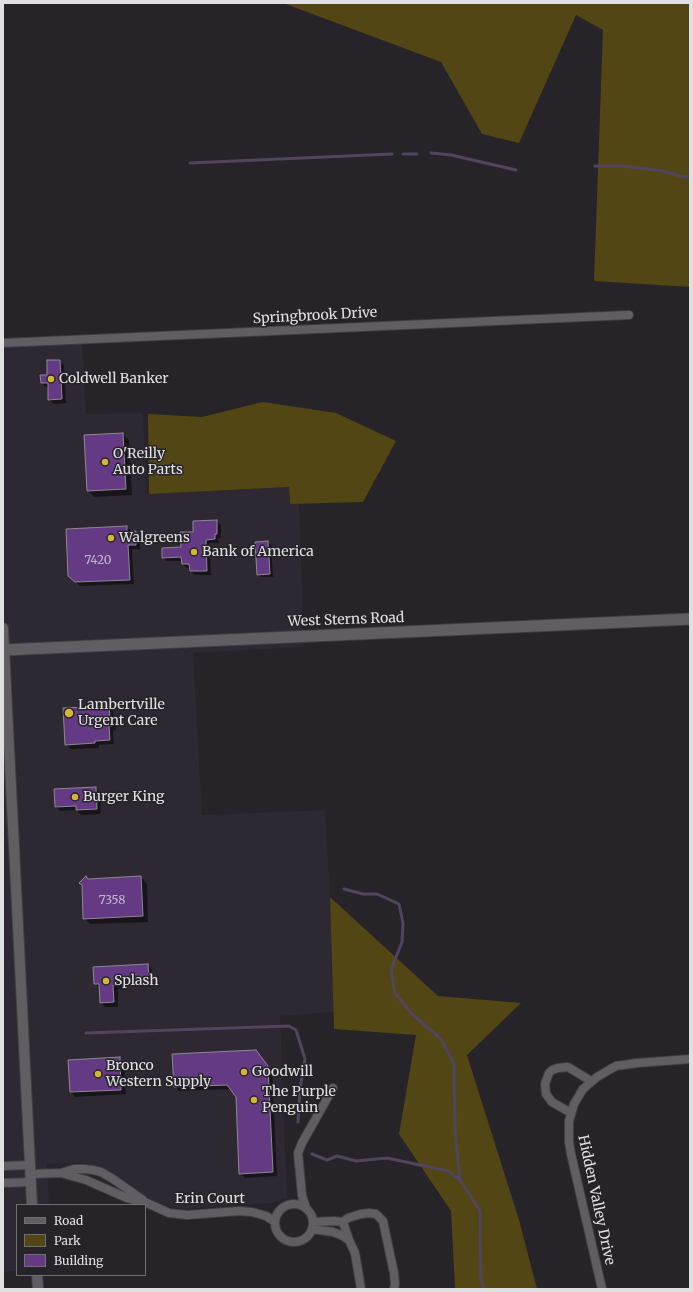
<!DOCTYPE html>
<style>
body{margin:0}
#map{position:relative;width:693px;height:1292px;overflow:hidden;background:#262428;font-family:Merriweather,serif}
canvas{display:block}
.frame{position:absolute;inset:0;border:4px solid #e0dfe2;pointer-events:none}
.legend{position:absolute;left:16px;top:1204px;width:130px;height:72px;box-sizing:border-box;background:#262428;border:1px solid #706f72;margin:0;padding:5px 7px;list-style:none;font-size:12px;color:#e0dfe2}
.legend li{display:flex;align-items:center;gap:8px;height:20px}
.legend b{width:20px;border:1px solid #706f72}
</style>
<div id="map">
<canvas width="693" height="1292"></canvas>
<div class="frame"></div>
<ul class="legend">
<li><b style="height:5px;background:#615e63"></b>Road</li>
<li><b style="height:11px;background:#514614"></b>Park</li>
<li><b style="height:11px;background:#653a85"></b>Building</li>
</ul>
</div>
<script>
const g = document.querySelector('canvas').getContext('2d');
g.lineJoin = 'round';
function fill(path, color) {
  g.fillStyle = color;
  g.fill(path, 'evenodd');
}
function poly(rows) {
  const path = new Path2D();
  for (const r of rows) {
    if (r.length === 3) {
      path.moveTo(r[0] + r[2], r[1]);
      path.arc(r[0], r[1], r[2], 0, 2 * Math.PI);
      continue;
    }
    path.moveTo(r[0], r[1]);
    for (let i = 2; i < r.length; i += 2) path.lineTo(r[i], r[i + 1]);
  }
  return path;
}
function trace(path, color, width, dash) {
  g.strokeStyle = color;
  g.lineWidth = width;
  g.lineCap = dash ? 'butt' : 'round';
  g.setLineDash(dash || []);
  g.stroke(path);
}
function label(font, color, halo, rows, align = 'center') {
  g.font = font + ' Merriweather,serif';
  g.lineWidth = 3;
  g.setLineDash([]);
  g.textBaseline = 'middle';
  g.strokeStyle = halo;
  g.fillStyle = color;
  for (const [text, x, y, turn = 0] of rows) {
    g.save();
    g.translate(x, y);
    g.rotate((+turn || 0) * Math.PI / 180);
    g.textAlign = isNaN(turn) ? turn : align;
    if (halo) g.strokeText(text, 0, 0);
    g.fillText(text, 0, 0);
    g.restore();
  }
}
const built = poly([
 [82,342,86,414,143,413,147,494,289,487,290,504,299,504,304,647,193,653,202,815,325,810,330,897,334,1012,280,1016,287,1198,272,1203,182,1209,169,1207,155,1202,101,1169,88,1164,75,1163,47,1164,49,1205,17,1205,17,1271,3,1272,3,346]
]);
const green = poly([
 [283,3,690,3,690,287,594,281,603,30,576,15,519,143,482,134,441,62],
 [263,402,336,413,396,441,363,502,290,504,289,487,149,494,148,414,202,417],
 [330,897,438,996,521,1003,467,1055,519,1220,537,1289,455,1289,451,1211,399,1134,416,1035,334,1029]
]);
const shadow = poly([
 [59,361,64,365,66,403,54,404,49,400,49,387,46,387,42,383],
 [123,434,129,440,132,495,94,497,88,490],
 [216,521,221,525,221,538,218,538,219,543,209,543,211,575,195,575,191,571,190,568,187,568,183,564,183,561,167,561,163,557,182,548,194,533],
 [127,527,132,532,135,532,140,536,140,549,132,549,134,584,80,586,74,581],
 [268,542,271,545,273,577,261,577,258,575,256,543],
 [109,707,113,711,114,721,116,723,116,730,113,731,114,744,99,745,99,748,71,749,66,745],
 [96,788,100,793,101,814,81,815,77,810,60,811,56,807],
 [141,877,147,884,148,922,90,924,84,918,83,885,88,880],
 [148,965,152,970,153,982,121,983,122,989,118,989,118,1007,105,1007,100,1003,100,988,95,984],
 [256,1051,272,1071,277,1176,245,1178,240,1173,237,1096,231,1089,179,1091,175,1086],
 [119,1058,124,1063,126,1094,75,1097,71,1092,69,1061]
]);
const stream = poly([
 [431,153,451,155,516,170],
 [403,154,417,154],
 [190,163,392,154],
 [595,166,622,166,663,171,684,177,690,176],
 [344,889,363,894,377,894,399,904,403,923,402,942,391,970,395,993,411,1013,441,1039,454,1064,455,1131,460,1180],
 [86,1033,289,1026,296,1030,305,1059,300,1089,298,1122],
 [312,1154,327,1160,337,1156,356,1161,387,1158,448,1171,460,1180,480,1211,481,1280,484,1289]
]);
const building = poly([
 [47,360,60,360,62,399,48,400,48,383,41,383,40,375,47,375,47,360],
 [123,433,126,489,87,491,84,435,123,433],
 [217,520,217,534,215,534,215,539,206,540,207,571,190,571,189,564,182,564,181,557,162,558,162,548,181,547,180,532,193,532,193,521,217,520],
 [127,526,127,532,136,531,136,545,128,545,130,580,75,582,68,576,66,529,127,526],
 [268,541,270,574,257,575,255,542,268,541],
 [109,706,110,717,112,717,112,726,109,726,110,740,95,741,95,743,65,745,63,708,109,706],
 [96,787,97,809,76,810,76,806,55,807,54,789,96,787],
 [86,876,88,879,141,876,143,916,83,919,82,885,79,883,86,876],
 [148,964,149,978,117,979,118,985,113,985,114,1002,100,1003,99,984,94,984,93,967,148,964],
 [256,1050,268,1066,273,1172,239,1174,236,1097,227,1085,174,1087,172,1054,256,1050],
 [120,1057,121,1090,70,1092,68,1060,120,1057]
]);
const minor = poly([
 [3,343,629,315],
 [571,1113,552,1102,546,1094,545,1084,549,1073,552,1070,558,1068,568,1067,591,1081],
 [3,1166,30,1165],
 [61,1173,86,1180,127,1198,147,1203,169,1213,187,1215,239,1211,252,1212,266,1216,274,1221],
 [30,1174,61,1173,74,1169,84,1169,93,1170,101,1172,113,1179,143,1200],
 [3,1183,31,1182],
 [294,1223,19],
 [306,1208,302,1195,298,1153,302,1143,333,1088],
 [313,1222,334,1221,343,1222],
 [312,1229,333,1232,341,1235,349,1240],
 [361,1289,355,1253,349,1240,343,1222,348,1218,361,1214,369,1213,376,1214,383,1221,394,1273,395,1284,394,1289],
 [602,1289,571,1154,569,1142,569,1121,574,1104,583,1089,597,1077,616,1066,637,1063,690,1059]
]);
const tertiary = poly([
 [3,628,32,1205],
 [37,1275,38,1289]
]);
const secondary = poly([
 [3,650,690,619]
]);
const markers = [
 [51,379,4,"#d2b635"],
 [105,462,4,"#d2b635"],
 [111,538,4,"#d2b635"],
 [194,552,4,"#d2b635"],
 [69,713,5,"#d2b635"],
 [75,797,4,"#d2b635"],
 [106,981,4,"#d2b635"],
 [244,1072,4,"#d2b635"],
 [98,1074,4,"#d2b635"],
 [254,1100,4,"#d2b635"]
];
const numberNames = [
 ["7420",98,561],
 ["7358",112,901]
];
const streetNames = [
 ["Springbrook Drive",315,316,-3],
 ["West Sterns Road",346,620,-2],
 ["Erin Court",210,1199],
 ["Hidden Valley Drive",596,1200,78]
];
const poiNames = [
 ["Coldwell Banker",59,379],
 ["O'Reilly",113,454],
 ["Auto Parts",113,470],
 ["Walgreens",119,538],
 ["Bank of America",202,552],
 ["Lambertville",78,705],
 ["Urgent Care",78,721],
 ["Burger King",83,797],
 ["Splash",114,981],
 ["Bronco",106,1066],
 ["Western Supply",106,1082],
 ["Goodwill",252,1072],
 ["The Purple",262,1092],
 ["Penguin",262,1108]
];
fill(built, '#2d2832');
fill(green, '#514614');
fill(shadow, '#0007');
trace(stream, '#53445e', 3);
fill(building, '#653a85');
trace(building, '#8c898e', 1);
trace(minor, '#413f43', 10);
trace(tertiary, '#413f43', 12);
trace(secondary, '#413f43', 13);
trace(minor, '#615e63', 8);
trace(tertiary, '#615e63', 10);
trace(secondary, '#615e63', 11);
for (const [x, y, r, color] of markers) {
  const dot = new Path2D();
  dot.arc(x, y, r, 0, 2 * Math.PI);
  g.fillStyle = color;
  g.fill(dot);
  trace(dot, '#262428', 1.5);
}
label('12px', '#c1b6cb', null, numberNames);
label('14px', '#e0dfe2', '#262428', streetNames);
label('14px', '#e0dfe2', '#262428', poiNames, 'left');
</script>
